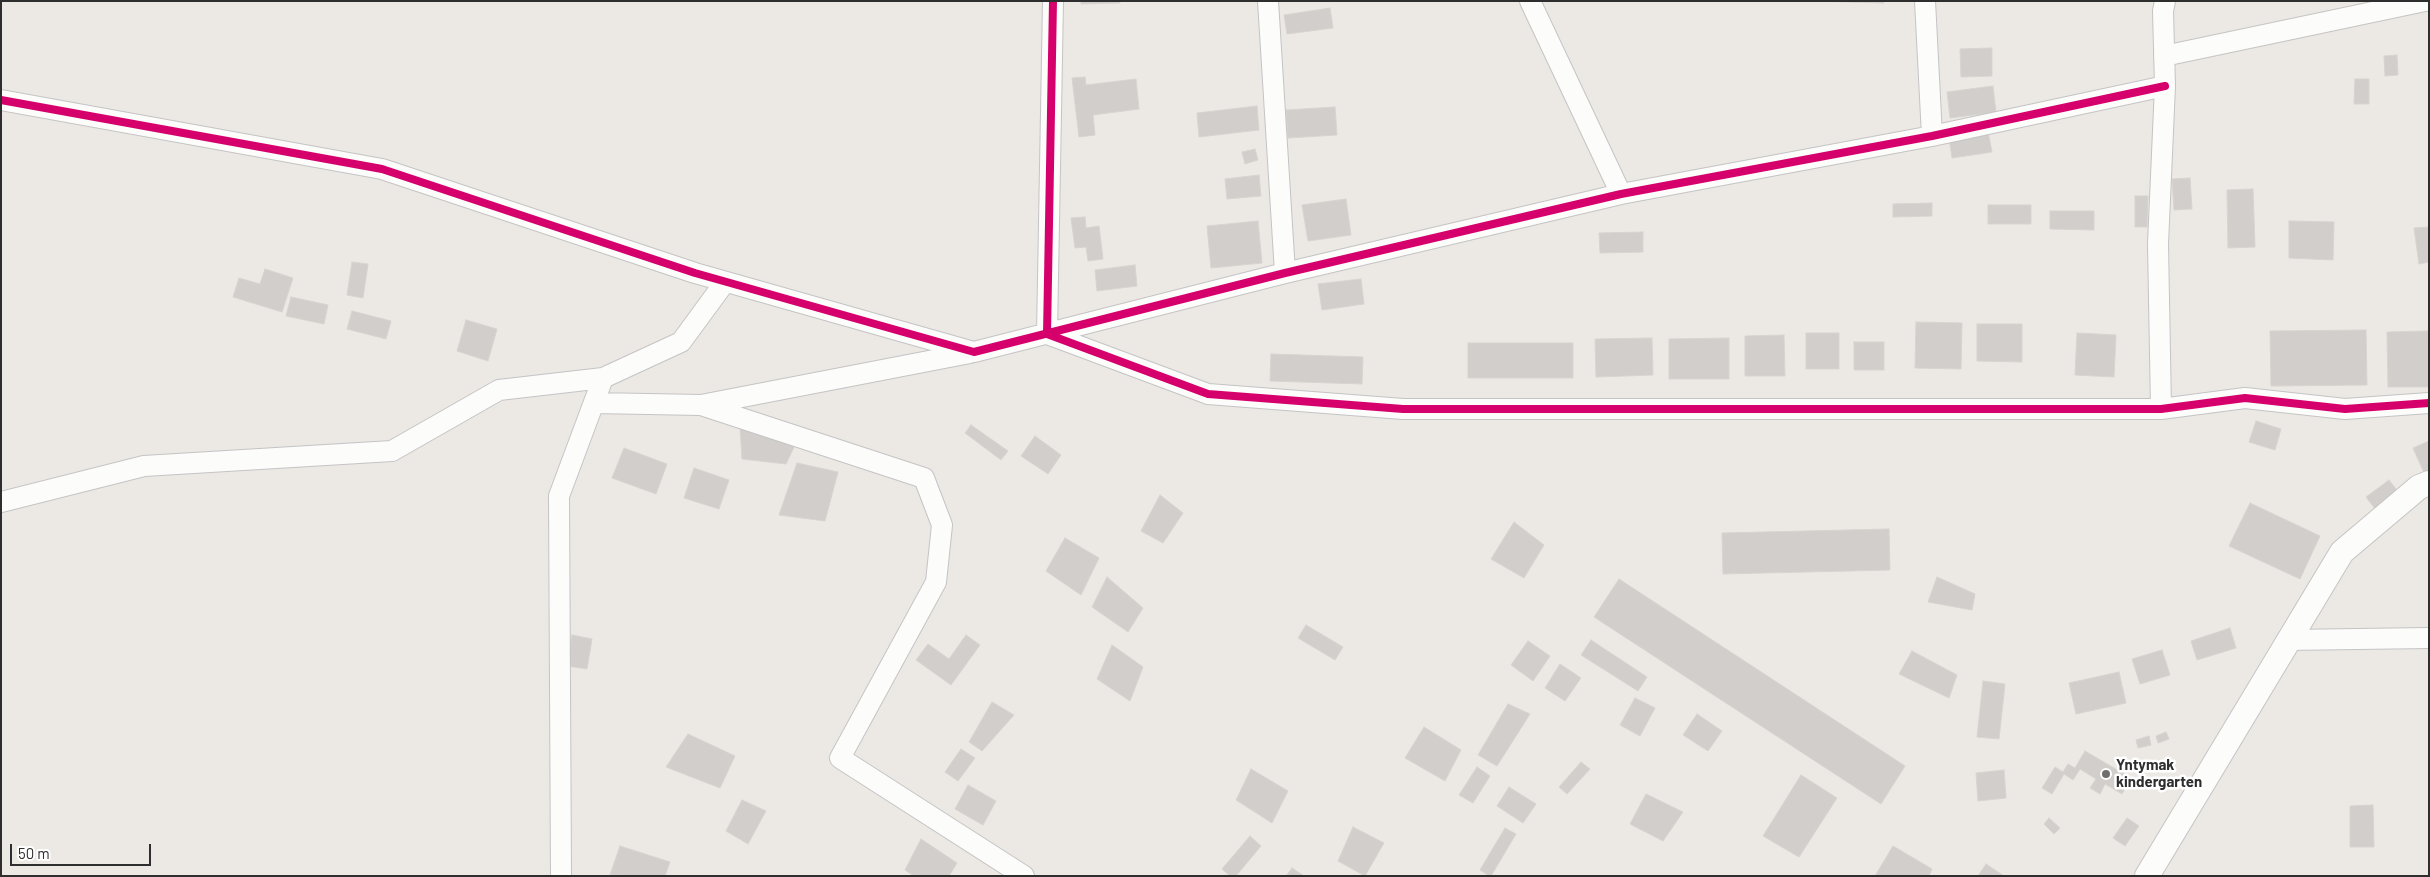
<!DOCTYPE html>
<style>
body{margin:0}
#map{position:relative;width:2430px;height:877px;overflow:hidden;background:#ece8e4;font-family:Barlow,sans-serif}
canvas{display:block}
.frame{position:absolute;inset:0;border:2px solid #2e2e2e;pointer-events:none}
.scale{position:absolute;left:10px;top:844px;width:141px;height:22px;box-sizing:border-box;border:2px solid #2e2e2e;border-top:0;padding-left:6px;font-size:15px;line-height:18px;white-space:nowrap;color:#2e2e2e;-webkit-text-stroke:4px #fff;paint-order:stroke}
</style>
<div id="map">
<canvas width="2430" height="877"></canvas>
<div class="frame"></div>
<div class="scale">50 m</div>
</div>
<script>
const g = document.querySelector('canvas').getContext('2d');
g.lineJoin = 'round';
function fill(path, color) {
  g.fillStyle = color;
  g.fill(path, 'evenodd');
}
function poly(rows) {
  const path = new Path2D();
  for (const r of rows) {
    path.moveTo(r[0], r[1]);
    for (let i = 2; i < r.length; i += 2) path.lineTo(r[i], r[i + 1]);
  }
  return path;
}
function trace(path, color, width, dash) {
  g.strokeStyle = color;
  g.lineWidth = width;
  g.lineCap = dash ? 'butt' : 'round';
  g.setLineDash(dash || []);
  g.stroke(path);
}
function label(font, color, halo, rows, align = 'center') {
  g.font = font + ' Barlow,sans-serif';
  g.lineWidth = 5;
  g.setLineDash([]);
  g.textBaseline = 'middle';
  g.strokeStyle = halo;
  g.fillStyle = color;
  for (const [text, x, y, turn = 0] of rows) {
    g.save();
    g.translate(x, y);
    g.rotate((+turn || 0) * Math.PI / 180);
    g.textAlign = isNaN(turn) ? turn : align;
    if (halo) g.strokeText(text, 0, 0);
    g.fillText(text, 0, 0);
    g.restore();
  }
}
const building = poly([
 [1081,1,1120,1,1120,3,1081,4,1081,1],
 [1813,1,1884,1,1884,3,1813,1],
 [1330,8,1333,28,1287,34,1284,15,1330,8],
 [1992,48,1992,76,1961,77,1960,49,1992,48],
 [2397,55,2398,75,2385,76,2384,56,2397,55],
 [1085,77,1086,85,1136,79,1139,109,1093,115,1095,135,1079,137,1072,78,1085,77],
 [2355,79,2369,79,2369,104,2354,104,2355,79],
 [1993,86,1996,112,1950,118,1947,92,1993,86],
 [1257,106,1259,130,1199,137,1197,113,1257,106],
 [1335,107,1337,135,1288,138,1286,110,1335,107],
 [1988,132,1992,152,1952,158,1949,138,1988,132],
 [1255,149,1258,160,1245,164,1242,152,1255,149],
 [1259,175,1261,196,1227,199,1225,179,1259,175],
 [2190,178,2192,209,2174,210,2172,179,2190,178],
 [2253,189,2255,247,2228,248,2227,190,2253,189],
 [2135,196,2148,196,2147,227,2135,227,2135,196],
 [1346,199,1351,235,1308,241,1302,205,1346,199],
 [1932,203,1932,216,1893,217,1893,204,1932,203],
 [1988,205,2031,205,2031,224,1988,224,1988,205],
 [2050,211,2094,211,2094,230,2050,229,2050,211],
 [1085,217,1086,228,1099,226,1103,259,1088,261,1086,247,1075,248,1071,218,1085,217],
 [1258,221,1262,263,1211,268,1207,226,1258,221],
 [2289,221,2334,222,2333,260,2289,258,2289,221],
 [2429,227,2429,262,2419,264,2414,228,2429,227],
 [1643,232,1643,252,1600,253,1599,233,1643,232],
 [352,262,368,264,363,298,347,295,352,262],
 [1135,265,1137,286,1097,291,1095,270,1135,265],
 [265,269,293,278,282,312,233,297,239,278,260,284,265,269],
 [1361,279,1364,304,1322,310,1318,284,1361,279],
 [291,297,328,305,324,324,286,316,291,297],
 [352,311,391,321,386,339,347,329,352,311],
 [466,320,497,329,488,361,457,351,466,320],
 [1916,322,1962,323,1961,369,1915,368,1916,322],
 [1977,324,2022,324,2022,362,1977,361,1977,324],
 [2366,330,2367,385,2271,386,2270,331,2366,330],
 [2428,331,2429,387,2388,387,2387,332,2428,331],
 [1806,333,1839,333,1839,369,1806,369,1806,333],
 [2077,333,2116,335,2114,377,2075,375,2077,333],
 [1784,335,1785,376,1745,376,1745,336,1784,335],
 [1652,338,1653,375,1596,377,1595,339,1652,338],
 [1729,338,1729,379,1669,379,1669,339,1729,338],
 [1854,342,1884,342,1884,370,1854,370,1854,342],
 [1468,343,1573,343,1573,378,1468,378,1468,343],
 [1271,354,1363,357,1362,384,1270,381,1271,354],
 [2256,421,2281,429,2275,450,2249,442,2256,421],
 [971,425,1008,451,1001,460,965,433,971,425],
 [740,427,796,443,786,464,742,459,740,427],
 [1035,436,1061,455,1048,474,1021,456,1035,436],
 [2429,441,2429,476,2426,477,2413,448,2429,441],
 [624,448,667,464,656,494,612,478,624,448],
 [797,463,838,472,825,521,779,515,797,463],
 [694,468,729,480,719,509,684,498,694,468],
 [2389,480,2399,493,2376,510,2366,497,2389,480],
 [1160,495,1183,513,1163,543,1141,531,1160,495],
 [2250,503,2320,536,2300,579,2229,546,2250,503],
 [1514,522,1544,545,1524,578,1491,559,1514,522],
 [1889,529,1890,570,1723,574,1722,533,1889,529],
 [1065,538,1099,558,1081,595,1046,571,1065,538],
 [1107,577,1143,608,1128,632,1092,607,1107,577],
 [1937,577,1975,594,1972,610,1928,602,1937,577],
 [1619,579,1905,766,1881,804,1594,617,1619,579],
 [1306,625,1343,647,1335,660,1298,638,1306,625],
 [2230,628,2236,648,2197,660,2191,641,2230,628],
 [572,635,592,639,587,669,567,666,572,635],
 [966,635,980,645,951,685,916,660,928,644,949,659,966,635],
 [1591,640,1647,677,1638,691,1581,655,1591,640],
 [1528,641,1550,656,1533,681,1511,665,1528,641],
 [1112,645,1143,667,1130,701,1097,679,1112,645],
 [2162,650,2170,675,2140,684,2132,659,2162,650],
 [1912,651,1957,675,1949,698,1899,674,1912,651],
 [1560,664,1581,678,1565,701,1545,688,1560,664],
 [2119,672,2126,703,2076,714,2069,683,2119,672],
 [1983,681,2005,684,1999,739,1977,737,1983,681],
 [1635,698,1655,708,1640,736,1620,725,1635,698],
 [992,702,1014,715,982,751,969,742,992,702],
 [1508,704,1530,714,1497,766,1478,755,1508,704],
 [1697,714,1722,731,1708,751,1683,735,1697,714],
 [1424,727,1461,750,1445,781,1405,758,1424,727],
 [2166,732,2169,739,2158,743,2156,736,2166,732],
 [688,734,735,756,720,788,666,767,688,734],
 [2149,736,2151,745,2138,748,2136,740,2149,736],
 [961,749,975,758,958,781,945,772,961,749],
 [2085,751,2131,778,2122,794,2105,784,2100,794,2090,788,2096,779,2080,769,2073,780,2064,774,2052,794,2042,788,2055,767,2063,772,2068,764,2075,768,2085,751],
 [1581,762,1590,769,1567,794,1559,787,1581,762],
 [1477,767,1490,776,1473,803,1459,795,1477,767],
 [1251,769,1288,791,1272,823,1236,800,1251,769],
 [2004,770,2006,798,1978,801,1976,773,2004,770],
 [1801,775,1837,798,1799,857,1763,836,1801,775],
 [968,785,996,801,983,825,955,809,968,785],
 [1509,787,1536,804,1523,823,1497,806,1509,787],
 [1646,794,1683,812,1663,841,1630,824,1646,794],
 [742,800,766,811,748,844,726,831,742,800],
 [2373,805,2374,847,2350,847,2350,806,2373,805],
 [2049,818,2060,828,2054,834,2044,824,2049,818],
 [2127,818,2139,826,2125,846,2113,838,2127,818],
 [1353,827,1384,843,1365,876,1338,861,1353,827],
 [1505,828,1516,834,1491,876,1489,876,1480,870,1505,828],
 [1250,836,1261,846,1236,876,1230,876,1222,869,1250,836],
 [921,839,957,863,949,876,914,876,905,870,921,839],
 [620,846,670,862,665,876,610,875,620,846],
 [1893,846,1932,869,1929,876,1875,876,1893,846],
 [1986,864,2004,876,1978,876,1986,864],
 [1292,868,1304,876,1286,876,1292,868]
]);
const minor = poly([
 [1053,1,1047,334,1208,394,1403,409,2161,409,2245,398,2345,409,2429,403],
 [1268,1,1285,273],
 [1530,1,1621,194],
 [1925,1,1932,136],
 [2164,56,2425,1],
 [1,100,382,169,695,273,974,352,1285,273,1621,194,1932,136,2165,86],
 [594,403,701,405,970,353],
 [701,405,924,478,942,525,936,582,840,758,1024,876],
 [2161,409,2158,244,2165,86,2163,11,2165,1],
 [1,502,144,466,392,451,499,390,603,378,681,342,725,282],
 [2287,640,2429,638],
 [561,876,559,496,603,378]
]);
const tertiary = poly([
 [2147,876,2342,552,2419,487,2429,483]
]);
const cycleway = poly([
 [1053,1,1047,334,1208,394,1403,409,2161,409,2245,398,2345,409,2429,403],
 [1,100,382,169,695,273,974,352,1285,273,1621,194,1932,136,2165,86]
]);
const markers = [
 [2106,774,5,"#706f6e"]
];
const poiNames = [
 ["Yntymak",2116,765],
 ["kindergarten",2116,782]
];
fill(building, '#d1cecb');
trace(building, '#d7d4d0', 1);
trace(minor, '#c5c4c5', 22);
trace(tertiary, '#c5c4c5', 26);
trace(minor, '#fcfcfb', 20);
trace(tertiary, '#fcfcfb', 24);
trace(cycleway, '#d6006c', 8);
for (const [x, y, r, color] of markers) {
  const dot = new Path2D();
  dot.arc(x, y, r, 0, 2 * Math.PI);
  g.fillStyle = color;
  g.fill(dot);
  trace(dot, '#fff', 2);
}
label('bold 15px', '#2e2e2e', '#fff', poiNames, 'left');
</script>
